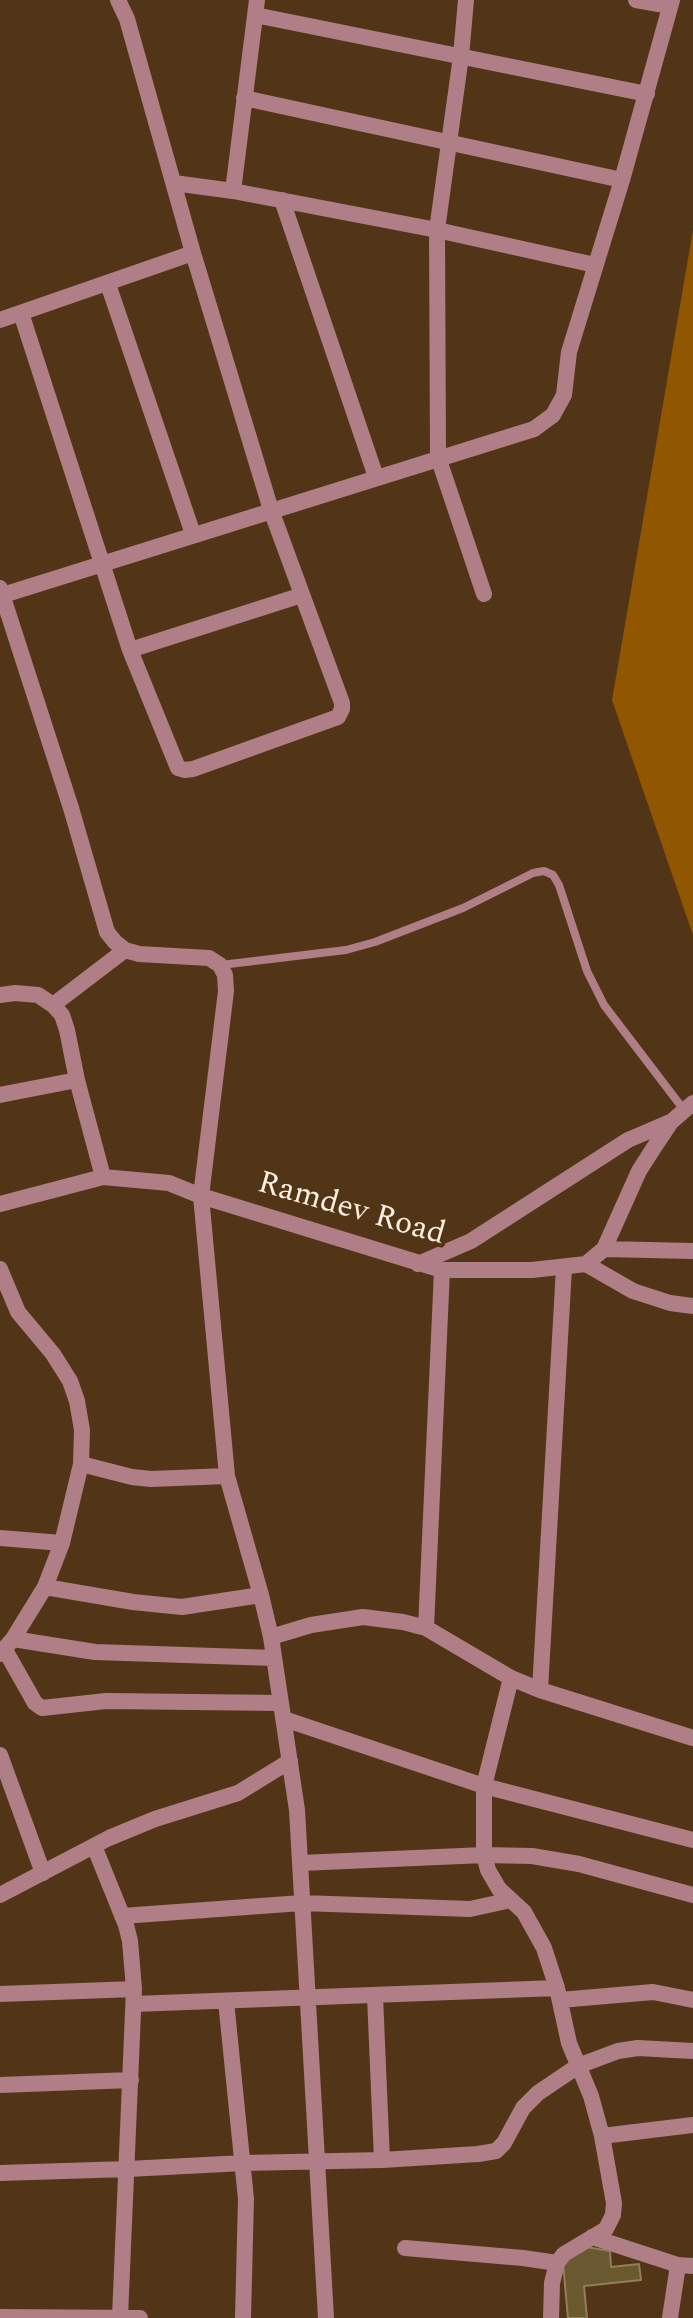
<!DOCTYPE html>
<style>
body{margin:0}
canvas{display:block;background:#523516}
</style>
<canvas width="693" height="2318"></canvas>
<script>
const g = document.querySelector('canvas').getContext('2d');
g.lineJoin = 'round';
function fill(path, color) {
  g.fillStyle = color;
  g.fill(path, 'evenodd');
}
function poly(rows) {
  const path = new Path2D();
  for (const r of rows) {
    path.moveTo(r[0], r[1]);
    for (let i = 2; i < r.length; i += 2) path.lineTo(r[i], r[i + 1]);
  }
  return path;
}
function trace(path, color, width, dash) {
  g.strokeStyle = color;
  g.lineWidth = width;
  g.lineCap = dash ? 'butt' : 'round';
  g.setLineDash(dash || []);
  g.stroke(path);
}
function label(font, color, halo, rows, align = 'center') {
  g.font = font + ' Spectral,serif';
  g.lineWidth = 8;
  g.setLineDash([]);
  g.textBaseline = 'middle';
  g.strokeStyle = halo;
  g.fillStyle = color;
  for (const [text, x, y, turn = 0] of rows) {
    g.save();
    g.translate(x, y);
    g.rotate((+turn || 0) * Math.PI / 180);
    g.textAlign = isNaN(turn) ? turn : align;
    if (halo) g.strokeText(text, 0, 0);
    g.fillText(text, 0, 0);
    g.restore();
  }
}
const green = poly([
 [693,230,693,935,612,700]
]);
const building = poly([
 [586,2247,610,2251,611,2267,639,2264,641,2280,584,2286,587,2318,568,2318,563,2263,586,2247]
]);
const service = poly([
 [221,965,346,950,375,942,463,908,533,873,544,871,553,875,559,885,587,971,604,1005,684,1110]
]);
const minor = poly([
 [466,0,461,56,437,230,438,457,484,594],
 [636,0,670,6],
 [255,15,647,94],
 [244,98,622,180],
 [174,183,233,191,437,230,595,265],
 [233,191,257,0],
 [282,200,376,477],
 [108,284,193,534],
 [21,313,130,650,178,768,185,770,193,769,338,717,342,709,342,703,271,510,193,253,127,19,118,0],
 [0,320,193,253],
 [0,588,71,808,107,932,115,942,125,950,139,954,209,958,220,965,225,975,226,991,201,1196,227,1476,261,1595,271,1637,297,1810,326,2318],
 [3,595,534,429,553,415,564,395,569,352,622,180,672,0],
 [130,650,302,595],
 [0,995,15,993,38,995,53,1005,62,1015,67,1030,77,1080,103,1177,169,1183,201,1196,442,1270,532,1270,586,1264,604,1249,639,1171,653,1149,671,1122,693,1103],
 [53,1005,125,950],
 [0,1095,77,1080],
 [0,1204,103,1177],
 [604,1249,693,1251],
 [418,1264,471,1241,628,1140,670,1122],
 [586,1264,633,1291,670,1303,693,1306],
 [0,1269,18,1312,53,1354,70,1381,77,1401,82,1430,81,1464,62,1543,45,1587,13,1639,0,1654],
 [81,1464,132,1477,151,1479,227,1476],
 [0,1538,62,1543],
 [45,1587,133,1602,182,1607,261,1595],
 [426,1628,442,1270],
 [271,1637,311,1625,363,1617,403,1622,426,1628,511,1678,540,1690,693,1738],
 [13,1639,95,1652,274,1658],
 [5,1650,35,1703,42,1708,106,1701,281,1703],
 [511,1678,484,1786,484,1855,488,1870,499,1889,524,1912,544,1948,557,1988,569,2043,591,2096,602,2136,614,2203,613,2215,606,2229,564,2254,557,2263,552,2283,551,2318],
 [540,1690,564,1268],
 [284,1719,484,1786,693,1840],
 [0,1755,43,1873],
 [94,1846,126,1925,130,1941,134,1989,120,2317],
 [301,1863,484,1855,532,1856,579,1864,693,1895],
 [0,1895,109,1838,155,1819,238,1793,290,1761],
 [122,1916,302,1903,470,1909,511,1900],
 [0,1994,134,1989],
 [375,1996,382,2160],
 [560,2000,653,1992,693,2000],
 [226,2001,246,2199,243,2318],
 [134,2004,557,1988],
 [0,2085,131,2080],
 [602,2136,693,2125],
 [0,2173,128,2169,244,2163,382,2160,478,2154,496,2151,504,2143,523,2108,538,2093,578,2066,618,2051,638,2048,693,2051],
 [592,2237,678,2265],
 [405,2248,523,2258,557,2263],
 [0,2317,140,2318],
 [670,2318,678,2265,693,2266]
]);
const streetNames = [
 ["Ramdev Road",351,1211,16]
];
fill(green, '#905600');
fill(building, '#695830');
trace(building, '#917f56', 2);
trace(service, '#af7e87', 8);
trace(minor, '#af7e87', 16);
label('32px', '#fceee0', '#523516', streetNames);
</script>
